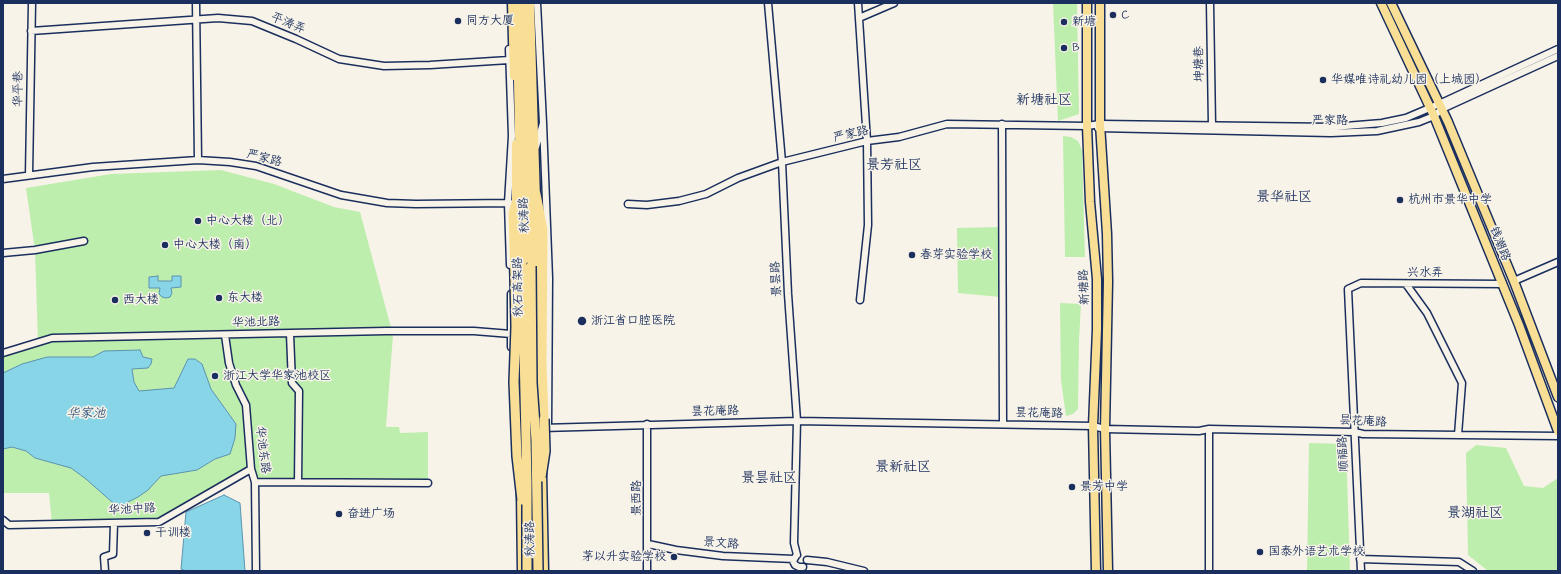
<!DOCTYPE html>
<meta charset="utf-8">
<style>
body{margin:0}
#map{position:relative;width:1561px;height:574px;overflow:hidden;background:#f7f3e8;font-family:Mynerve,sans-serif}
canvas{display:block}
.frame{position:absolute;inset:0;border:4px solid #1b2f5e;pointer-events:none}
</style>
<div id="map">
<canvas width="1561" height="574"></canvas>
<div class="frame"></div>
</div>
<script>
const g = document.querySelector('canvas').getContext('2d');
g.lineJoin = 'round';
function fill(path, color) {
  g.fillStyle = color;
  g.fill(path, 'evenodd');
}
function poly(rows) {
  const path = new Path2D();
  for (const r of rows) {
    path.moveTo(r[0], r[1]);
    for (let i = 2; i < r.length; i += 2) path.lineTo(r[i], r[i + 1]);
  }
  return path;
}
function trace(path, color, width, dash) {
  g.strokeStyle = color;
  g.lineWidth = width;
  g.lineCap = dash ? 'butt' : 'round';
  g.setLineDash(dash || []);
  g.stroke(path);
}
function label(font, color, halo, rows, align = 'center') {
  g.font = font + ' Mynerve,"LXGW WenKai TC",sans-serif';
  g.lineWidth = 3;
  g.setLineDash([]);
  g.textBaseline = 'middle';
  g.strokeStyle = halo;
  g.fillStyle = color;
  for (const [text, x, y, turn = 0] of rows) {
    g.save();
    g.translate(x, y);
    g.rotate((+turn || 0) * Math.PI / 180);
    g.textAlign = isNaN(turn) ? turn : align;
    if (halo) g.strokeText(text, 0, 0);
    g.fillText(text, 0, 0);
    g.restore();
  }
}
const green = poly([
 [1053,3,1077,3,1079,114,1058,121],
 [1063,136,1071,137,1078,141,1082,150,1085,257,1065,257],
 [221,170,274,184,334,207,360,212,393,335,386,427,399,427,400,433,428,432,428,483,255,482,251,469,159,522,52,524,49,493,3,493,3,353,38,342,35,250,26,188,111,174],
 [1000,227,1000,297,958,293,957,228],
 [1060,303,1081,304,1079,340,1078,409,1073,414,1066,416,1061,380],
 [1309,443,1346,444,1350,571,1307,571],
 [1476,445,1506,448,1524,486,1543,488,1558,478,1558,571,1488,571,1468,555,1466,453]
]);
const water = poly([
 [158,276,158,281,172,281,172,276,181,276,181,287,171,288,172,293,170,297,166,298,162,297,159,294,160,288,149,288,149,277,158,276],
 [140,350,143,357,152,359,151,364,148,368,132,369,134,382,139,391,174,388,188,359,195,359,202,364,211,389,236,424,235,438,230,454,215,459,197,470,161,476,148,490,138,497,126,503,124,509,112,502,86,479,71,468,35,458,26,451,12,447,3,449,3,373,22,364,47,357,93,357,104,351,140,350],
 [224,495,240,503,245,571,186,571,181,569,186,512,224,495]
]);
const minor = poly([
 [196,3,198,160],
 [768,3,782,162,788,294,797,421,794,543,797,555],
 [858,3,867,141,868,225,860,300],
 [1210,3,1212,125],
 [859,18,894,3],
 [31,31,218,18,252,21,296,39,339,59,384,66,430,65,509,60],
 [509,49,512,136,508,203,510,265],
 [543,123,549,278,548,426],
 [1002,124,1003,424],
 [1098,128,1331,133,1377,131,1419,122,1434,116,1442,109,1558,56],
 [536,147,543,123,537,3],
 [29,175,32,3],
 [3,179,93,167,198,160,230,162,256,166,341,195,387,203,416,204,510,203],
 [628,204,647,205,679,201,706,194,738,178,782,162,867,141,899,137,947,124,1087,126,1100,124,1333,127,1382,123,1406,118,1439,104,1558,49],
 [3,253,35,250,84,241],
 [1514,281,1558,262],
 [1406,284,1427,313,1462,383,1458,435],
 [511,294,511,347],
 [290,334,292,383,299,391,298,482],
 [225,335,229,363,236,385,246,405,251,469,255,482,256,571],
 [3,353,52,338,386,331,474,331,511,334],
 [542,428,797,421,1093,426,1105,429,1199,431,1209,429,1354,432,1363,434,1558,436],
 [1209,429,1209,571],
 [255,482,428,483],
 [3,520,9,525,159,522,251,469],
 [648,544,676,550,723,556,794,559],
 [796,556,793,561,795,565,799,567,803,567],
 [1360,559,1459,562,1473,571],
 [807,560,827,562,864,571],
 [105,571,104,557,113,554,114,523],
 [647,571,647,424],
 [1361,571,1348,289,1361,283,1503,284]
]);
const major = poly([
 [512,3,514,76],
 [530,3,536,200],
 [1087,3,1087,126,1090,202,1097,279,1097,329,1093,426,1096,571],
 [1100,3,1100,124,1107,234,1108,282,1105,429,1108,571],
 [1381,3,1434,116,1519,325,1558,431],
 [1391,3,1448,122,1515,284,1558,397],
 [516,144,516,208],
 [537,212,538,381,539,402],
 [518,368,519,404],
 [542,472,544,571],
 [521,494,522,571]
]);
const highway = poly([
 [517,3,522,263],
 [525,3,531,266],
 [536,194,543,230,542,363,544,419],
 [515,278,513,213,516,203]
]);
const highwayBridge = poly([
 [522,263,527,482,527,571],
 [531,266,532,383,536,440,538,571],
 [515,278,516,327,514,382,517,456,522,500],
 [541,477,545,451,544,419]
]);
const markers = [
 [1113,15,4,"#1b2f5e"],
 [458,21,4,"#1b2f5e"],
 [1064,22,4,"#1b2f5e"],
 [1064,48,4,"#1b2f5e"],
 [1323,80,4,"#1b2f5e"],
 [1400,200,4,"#1b2f5e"],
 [198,221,4,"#1b2f5e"],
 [165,245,4,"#1b2f5e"],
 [912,255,4,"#1b2f5e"],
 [219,298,4,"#1b2f5e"],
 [115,300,4,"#1b2f5e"],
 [582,321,5,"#1b2f5e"],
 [215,376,4,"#1b2f5e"],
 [1072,487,4,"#1b2f5e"],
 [339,514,4,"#1b2f5e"],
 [147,533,4,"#1b2f5e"],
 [1260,552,4,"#1b2f5e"],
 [674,557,4,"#1b2f5e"]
];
const poiNames = [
 ["C",1121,15],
 ["同方大厦",466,21],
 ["新塘",1072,22],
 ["B",1072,48],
 ["华媒唯诗礼幼儿园（上城园）",1331,80],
 ["杭州市景华中学",1408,200],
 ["中心大楼（北）",206,221],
 ["中心大楼（南）",173,245],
 ["春芽实验学校",920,255],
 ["东大楼",227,298],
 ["西大楼",123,300],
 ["浙江省口腔医院",591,321],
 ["浙江大学华家池校区",223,376],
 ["景芳中学",1080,487],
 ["奋进广场",347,514],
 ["干训楼",155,533],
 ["国泰外语艺术学校",1268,552],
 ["茅以升实验学校",666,557,"right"]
];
const streetNames = [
 ["平涛弄",288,24,22],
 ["坤塘巷",1200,64,-91],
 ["华平巷",19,89,-89],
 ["严家路",1330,121],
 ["严家路",851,135,-13],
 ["严家路",264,159,14],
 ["秋涛路",525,215,-92],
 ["钱潮路",1499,244,68],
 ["兴水弄",1425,273],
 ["景昙路",777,279,-93],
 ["秋石高架路",519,287,-91],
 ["新塘路",1085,287,-92],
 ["华池北路",256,323,-1],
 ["昙花庵路",715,412,-1],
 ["昙花庵路",1039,414,1],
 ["昙花庵路",1363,422,3],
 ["华池东路",262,450,83],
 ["顺福路",1344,454,-93],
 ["景西路",637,498,-90],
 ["华池中路",132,510,-3],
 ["秋涛路",531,539,-91],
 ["景文路",721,544,5]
];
const waterNames = [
 ["华家池",86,414]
];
const quarterNames = [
 ["新塘社区",1044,101],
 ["景芳社区",894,166],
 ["景华社区",1284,198],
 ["景新社区",903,468],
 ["景昙社区",769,479],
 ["景湖社区",1475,514]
];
fill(green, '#beeead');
fill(water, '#87d5e6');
trace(water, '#5c93b0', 1);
trace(minor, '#1b2f5e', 9);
trace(major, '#1b2f5e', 11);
trace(highway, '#1b2f5e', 12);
trace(minor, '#f7f3e8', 6);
trace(major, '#f9df96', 8);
trace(highway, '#f9df96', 9);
trace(highwayBridge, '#1b2f5e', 12, []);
trace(highwayBridge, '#f9df96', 9);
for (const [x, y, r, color] of markers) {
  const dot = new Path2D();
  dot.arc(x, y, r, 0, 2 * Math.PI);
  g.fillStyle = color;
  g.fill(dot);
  trace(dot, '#f7f3e8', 1.5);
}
label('12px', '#1b2f5e', '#f7f3e8', poiNames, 'left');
label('12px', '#1b2f5e', '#f7f3e8', streetNames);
label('italic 13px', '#365880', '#f7f3e8', waterNames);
label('14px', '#1b2f5e', '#f7f3e8', quarterNames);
</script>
